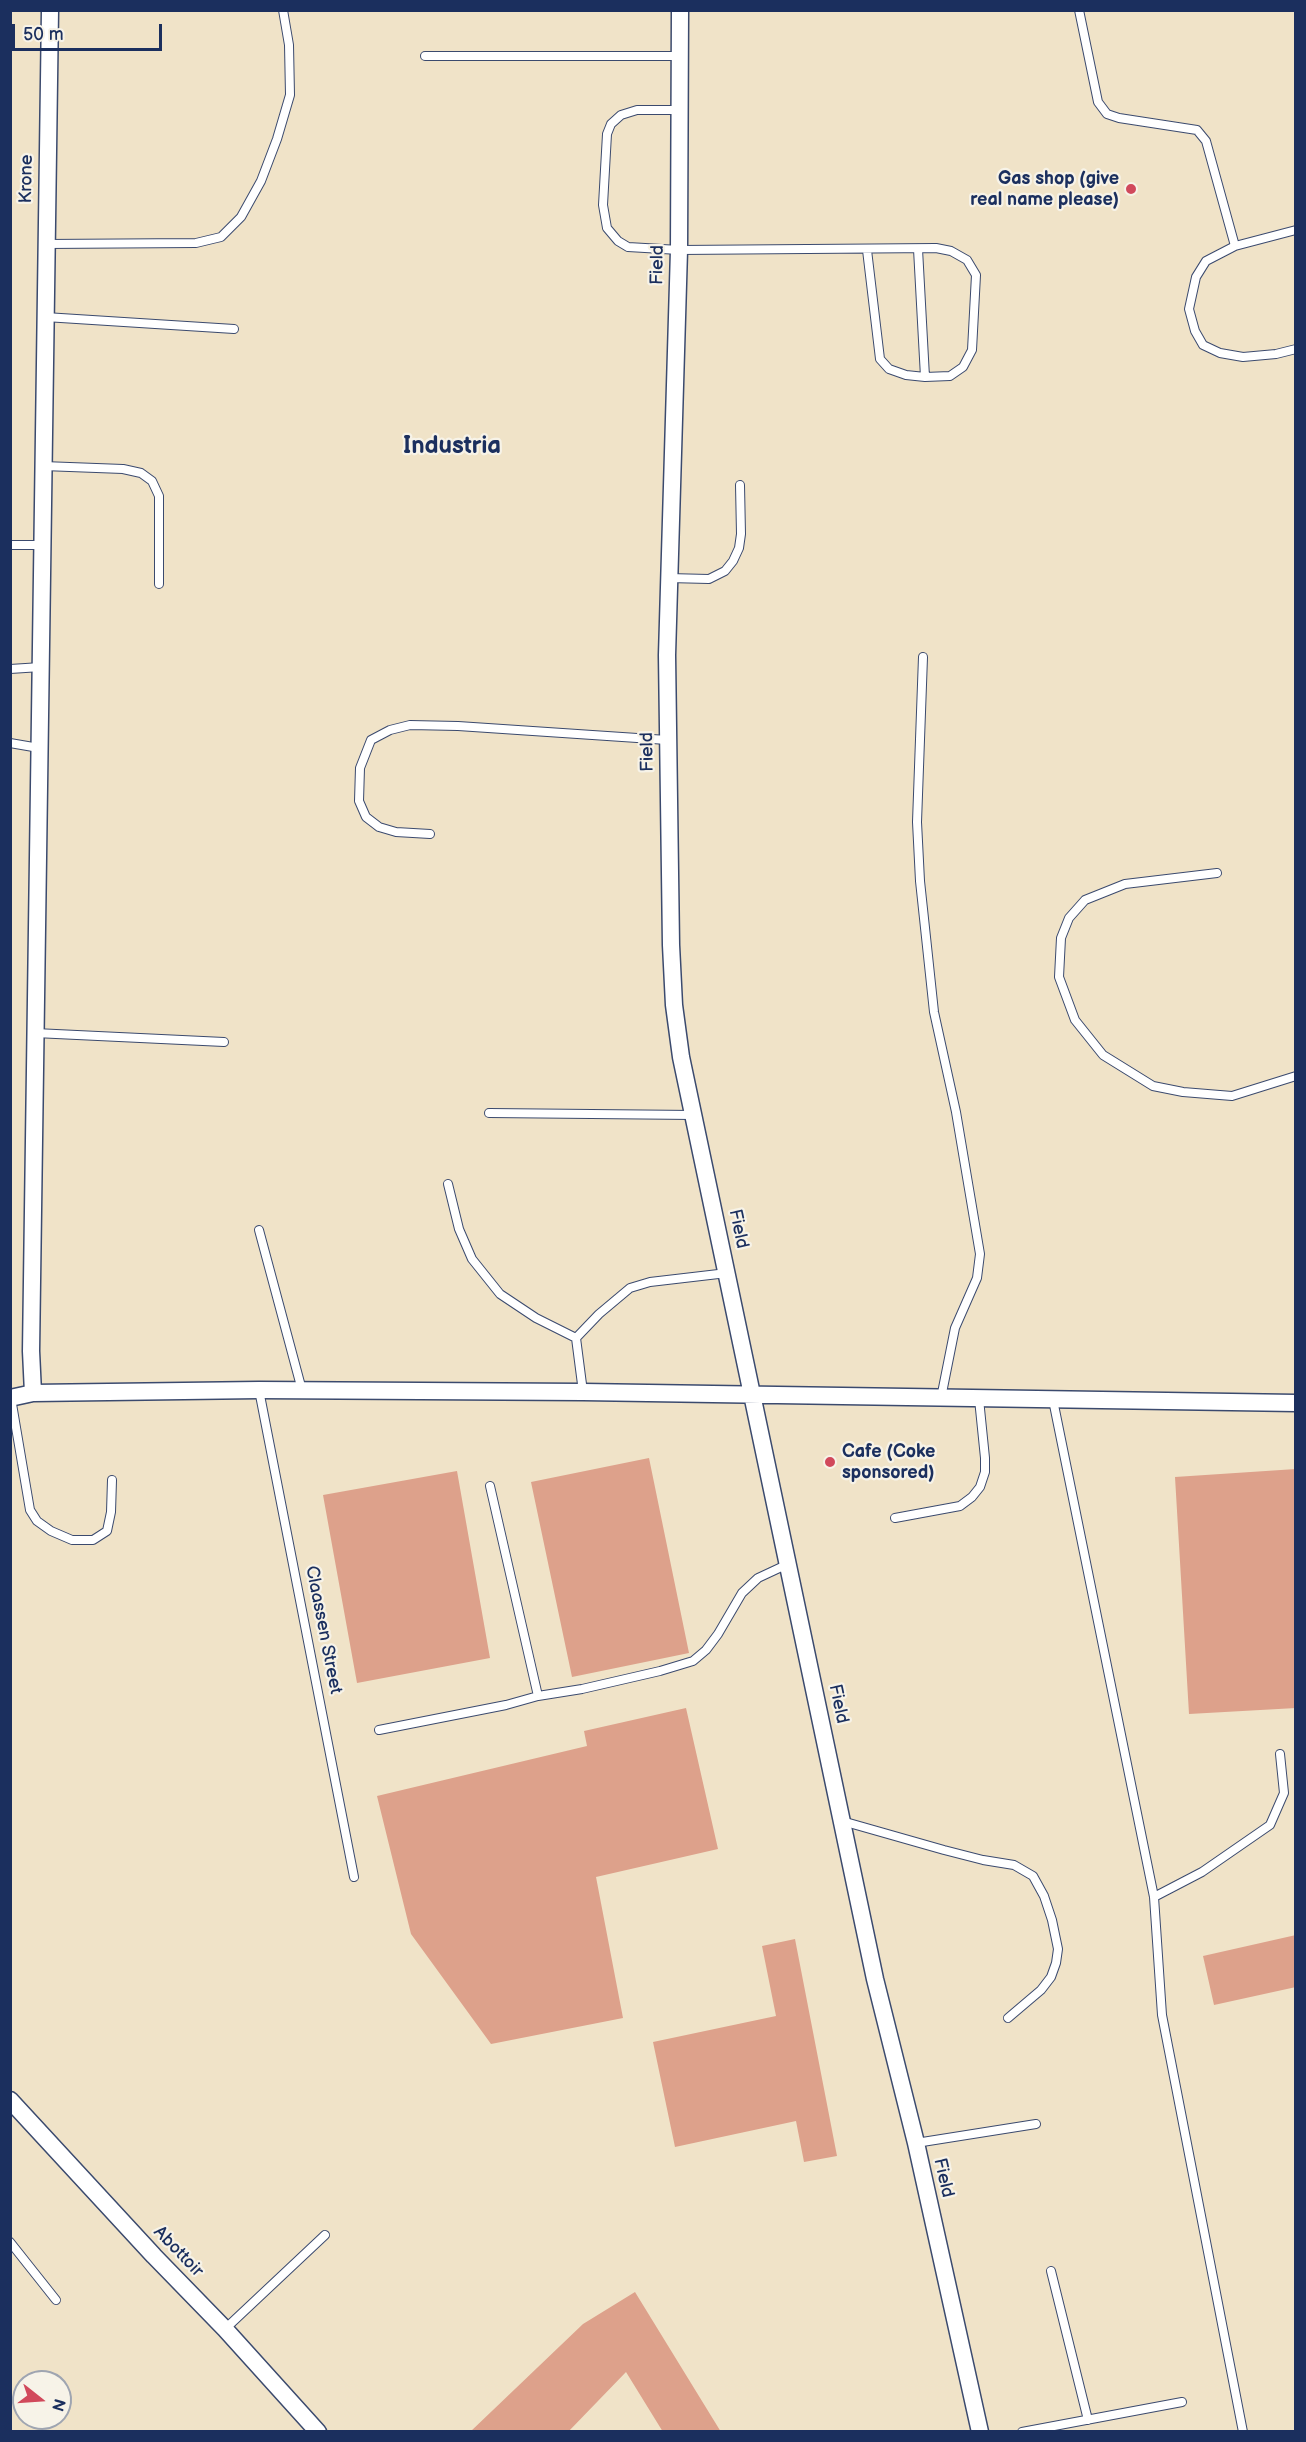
<!DOCTYPE html>
<style>
body{margin:0}
#map{position:relative;width:1306px;height:2442px;overflow:hidden;background:#f0e3c8;font-family:"Balsamiq Sans",sans-serif}
canvas{display:block}
.frame{position:absolute;inset:0;border:12px solid #1b2f5e;pointer-events:none}
.north{position:absolute;left:12px;top:2370px;width:60px;height:60px;box-sizing:border-box;background:#f7f3e8;border:2px solid #9fa5b1;border-radius:50%;rotate:107deg;font-size:16px;font-weight:700;line-height:24px;text-align:center;color:#1b2f5e}
.north::after{content:'';display:block;margin:auto;width:21px;height:27px;background:#d1495b;clip-path:polygon(50% 0,100% 100%,50% 72%,0 100%)}
.scale{position:absolute;left:12px;top:24px;width:150px;height:27px;box-sizing:border-box;border:3px solid #1b2f5e;border-top:0;padding-left:8px;font-size:18px;line-height:21px;white-space:nowrap;color:#1b2f5e;-webkit-text-stroke:4px #f7f3e8;paint-order:stroke}
</style>
<div id="map">
<canvas width="1306" height="2442"></canvas>
<div class="frame"></div>
<div class="north">N</div>
<div class="scale">50 m</div>
</div>
<script>
const g = document.querySelector('canvas').getContext('2d');
g.lineJoin = 'round';
function fill(path, color) {
  g.fillStyle = color;
  g.fill(path, 'evenodd');
}
function poly(rows) {
  const path = new Path2D();
  for (const r of rows) {
    path.moveTo(r[0], r[1]);
    for (let i = 2; i < r.length; i += 2) path.lineTo(r[i], r[i + 1]);
  }
  return path;
}
function trace(path, color, width, dash) {
  g.strokeStyle = color;
  g.lineWidth = width;
  g.lineCap = dash ? 'butt' : 'round';
  g.setLineDash(dash || []);
  g.stroke(path);
}
function label(font, color, halo, rows, align = 'center') {
  g.font = font + ' "Balsamiq Sans",sans-serif';
  g.lineWidth = 4.5;
  g.setLineDash([]);
  g.textBaseline = 'middle';
  g.strokeStyle = halo;
  g.fillStyle = color;
  for (const [text, x, y, turn = 0] of rows) {
    g.save();
    g.translate(x, y);
    g.rotate((+turn || 0) * Math.PI / 180);
    g.textAlign = isNaN(turn) ? turn : align;
    if (halo) g.strokeText(text, 0, 0);
    g.fillText(text, 0, 0);
    g.restore();
  }
}
const building = poly([
 [649,1458,689,1653,572,1677,531,1482],
 [1296,1469,1296,1708,1189,1714,1175,1477],
 [457,1471,490,1658,357,1683,323,1495],
 [686,1708,718,1849,596,1877,623,2018,491,2044,411,1934,377,1796,587,1746,584,1731],
 [1296,1935,1296,1987,1214,2005,1203,1956],
 [795,1939,837,2156,804,2162,796,2121,675,2147,653,2042,776,2016,762,1946],
 [635,2292,721,2432,663,2432,626,2372,568,2432,470,2432,583,2324]
]);
const lane = poly([
 [1079,10,1098,102,1107,114,1119,118,1197,130,1206,141,1235,246],
 [425,56,680,56],
 [679,110,637,110,621,115,611,124,607,134,603,205,607,228,618,241,628,247,679,250,936,248,951,251,967,260,976,275,972,350,963,367,950,376,925,377,906,375,889,369,880,359,867,250],
 [1296,230,1235,246,1206,261,1196,277,1189,309,1195,331,1203,345,1220,353,1243,357,1276,354,1296,349],
 [45,244,196,243,221,237,241,217,261,181,277,139,290,95,289,45,283,10],
 [918,249,925,377],
 [45,317,234,329],
 [43,466,123,469,141,473,152,481,159,496,159,584],
 [10,545,42,545],
 [668,578,709,579,725,571,733,561,739,548,741,534,740,485],
 [923,657,917,822,920,881,934,1012,956,1112,980,1254,977,1278,955,1328,941,1398],
 [10,669,41,667],
 [10,743,39,748],
 [430,834,396,832,379,827,366,817,359,801,360,768,371,740,390,730,410,725,458,726,667,740],
 [1217,873,1125,884,1085,900,1069,918,1061,938,1059,977,1075,1020,1103,1055,1153,1086,1183,1092,1232,1096,1296,1076],
 [35,1033,224,1042],
 [489,1113,694,1115],
 [448,1184,459,1229,472,1259,500,1294,536,1318,576,1338],
 [259,1230,302,1390],
 [259,1390,354,1877],
 [583,1392,576,1338,599,1314,630,1288,650,1282,727,1273],
 [11,1398,30,1510,37,1521,51,1531,72,1540,93,1540,107,1531,111,1512,112,1480],
 [1053,1400,1154,1897,1162,2015,1243,2432],
 [490,1486,538,1696],
 [895,1518,960,1506,972,1497,980,1487,985,1472,985,1458,979,1399],
 [379,1730,506,1705,538,1696,582,1689,660,1671,693,1661,706,1650,718,1634,742,1593,758,1578,788,1564],
 [842,1821,944,1850,983,1860,1014,1865,1033,1876,1044,1896,1052,1920,1058,1949,1056,1963,1051,1977,1041,1990,1008,2018],
 [1154,1897,1202,1872,1270,1825,1284,1793,1280,1754],
 [916,2143,1036,2124],
 [10,2242,56,2300],
 [1051,2271,1088,2420],
 [225,2329,325,2235],
 [1022,2432,1182,2402]
]);
const street = poly([
 [680,10,679,250,667,655,671,945,674,1005,681,1057,875,1979,916,2143,980,2432],
 [33,1393,31,1351,50,10],
 [10,1398,33,1393,259,1390,583,1392,1296,1403],
 [10,2100,154,2256,225,2329,318,2432]
]);
const markers = [
 [1131,189,6,"#d1495b"],
 [830,1462,6,"#d1495b"]
];
const streetNames = [
 ["Krone",27,179,-89],
 ["Field",658,265,-89],
 ["Field",648,752,-91],
 ["Field",738,1229,78],
 ["Claassen Street",323,1630,79],
 ["Field",838,1704,78],
 ["Field",943,2178,77],
 ["Abottoir",178,2252,46]
];
const poiNames = [
 ["Gas shop (give",1119,179],
 ["real name please)",1119,200],
 ["Cafe (Coke",842,1452,"left"],
 ["sponsored)",842,1473,"left"]
];
const districtNames = [
 ["Industria",452,447]
];
fill(building, '#dda18b');
trace(lane, '#3b4a6e', 10);
trace(street, '#3b4a6e', 19);
trace(lane, '#fff', 8);
trace(street, '#fff', 16);
for (const [x, y, r, color] of markers) {
  const dot = new Path2D();
  dot.arc(x, y, r, 0, 2 * Math.PI);
  g.fillStyle = color;
  g.fill(dot);
  trace(dot, '#f7f3e8', 2);
}
label('18px', '#1b2f5e', '#f7f3e8', streetNames);
label('bold 18px', '#1b2f5e', '#f7f3e8', poiNames, 'right');
label('bold 24px', '#1b2f5e', '#f7f3e8', districtNames);
</script>
